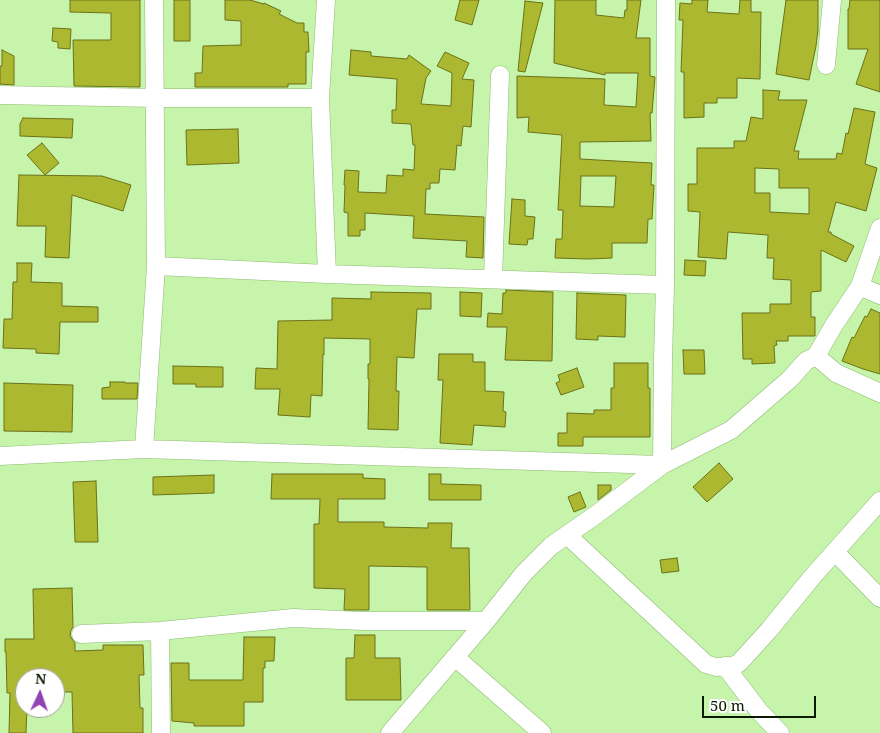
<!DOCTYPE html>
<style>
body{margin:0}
#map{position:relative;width:880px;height:733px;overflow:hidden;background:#c6f4aa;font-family:"Noto Serif",serif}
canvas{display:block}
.north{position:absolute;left:15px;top:668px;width:50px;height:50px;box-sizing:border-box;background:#fff;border:1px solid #9da399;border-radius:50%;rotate:3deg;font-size:14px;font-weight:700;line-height:20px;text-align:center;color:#0a1a01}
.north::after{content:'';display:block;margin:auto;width:18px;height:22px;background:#9142b3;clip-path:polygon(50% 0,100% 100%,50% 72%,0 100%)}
.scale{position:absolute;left:702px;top:696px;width:114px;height:22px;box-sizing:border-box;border:2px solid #0a1a01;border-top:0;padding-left:6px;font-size:15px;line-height:18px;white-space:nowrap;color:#0a1a01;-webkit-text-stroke:4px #fff;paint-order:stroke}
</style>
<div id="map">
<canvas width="880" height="733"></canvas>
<div class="north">N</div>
<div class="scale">50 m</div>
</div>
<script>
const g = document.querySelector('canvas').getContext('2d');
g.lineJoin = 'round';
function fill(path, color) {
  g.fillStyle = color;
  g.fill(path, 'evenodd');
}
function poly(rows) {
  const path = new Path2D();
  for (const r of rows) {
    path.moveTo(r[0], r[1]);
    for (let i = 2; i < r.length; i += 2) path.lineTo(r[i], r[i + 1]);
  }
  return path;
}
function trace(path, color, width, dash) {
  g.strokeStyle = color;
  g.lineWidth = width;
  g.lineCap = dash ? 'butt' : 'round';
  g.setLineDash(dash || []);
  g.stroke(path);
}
const building = poly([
 [70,0,140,0,140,87,74,86,73,40,111,40,111,13,70,12,70,0],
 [174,0,190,0,190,41,174,41,174,0],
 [225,0,250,0,264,4,264,3,281,11,279,14,297,23,304,23,304,32,308,32,309,52,306,52,306,84,288,84,288,87,195,87,195,73,202,73,203,46,241,45,241,21,225,20,225,0],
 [460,0,479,0,472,25,455,20,460,0],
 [555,0,596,0,596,15,624,18,625,10,627,10,627,0,641,0,636,38,650,38,650,76,655,77,652,113,650,113,651,141,580,142,580,159,652,163,651,185,654,185,652,219,648,219,647,243,612,243,612,258,588,259,555,258,556,239,562,239,563,210,558,210,562,135,528,132,529,117,517,118,517,76,605,79,604,105,636,107,638,73,605,73,605,75,554,63,555,0],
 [581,176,616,176,614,207,580,206,581,176],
 [692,0,708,0,707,12,739,14,740,0,751,0,751,12,761,12,760,79,737,78,737,98,717,98,717,103,704,103,704,117,684,118,684,72,681,72,683,20,679,20,680,3,692,4,692,0],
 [786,0,818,0,818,30,816,46,809,80,776,74,786,0],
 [850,0,880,0,880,92,856,84,868,49,848,49,848,9,849,9,850,0],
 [525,1,543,3,525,72,518,71,525,1],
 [53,28,71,29,70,49,58,48,58,42,52,41,53,28],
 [2,50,14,56,14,85,0,84,0,66,2,66,2,50],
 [351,50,371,52,371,56,407,59,409,55,431,71,426,78,421,104,451,106,452,73,437,66,445,52,469,63,462,79,474,80,471,127,463,126,461,146,457,145,455,170,440,169,439,183,430,183,430,189,426,189,425,214,484,217,483,258,466,257,467,241,413,238,414,216,365,213,365,230,360,230,360,236,348,236,348,213,344,212,345,185,344,185,345,170,359,171,358,192,386,193,387,175,403,176,403,169,414,170,415,145,413,145,411,124,392,123,392,110,396,110,397,79,349,75,351,50],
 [763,90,780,91,778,100,807,100,794,151,799,151,798,159,836,159,837,153,842,154,846,133,848,134,854,108,875,112,865,164,877,168,866,211,836,202,828,232,831,232,831,234,854,246,846,262,821,250,821,291,811,292,811,317,815,317,815,336,788,336,788,341,776,341,777,345,774,346,775,363,752,364,752,359,743,359,742,313,770,313,770,304,791,304,791,280,773,279,774,258,767,258,768,235,728,232,726,259,698,257,700,212,688,211,688,184,697,184,697,148,734,148,734,141,746,141,751,117,763,119,763,90],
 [755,168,779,169,779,188,809,188,809,214,770,212,770,193,755,193,755,168],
 [23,118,73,119,72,138,20,136,20,124,23,118],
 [238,129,239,163,187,165,186,130,238,129],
 [42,143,59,163,45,175,27,155,42,143],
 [19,175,102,176,131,185,123,211,72,195,69,258,45,257,46,226,17,226,19,175],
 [512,199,525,200,525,216,535,217,533,239,528,239,527,245,509,244,512,199],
 [685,260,706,261,705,276,684,275,685,260],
 [17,263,32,263,31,282,62,283,62,306,98,307,98,322,60,322,59,354,36,353,36,349,3,348,4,319,12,319,13,282,17,282,17,263],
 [506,290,553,292,552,361,505,360,507,327,487,327,488,313,502,314,503,293,506,293,506,290],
 [371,292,431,293,431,309,417,309,414,358,397,357,396,391,399,391,398,430,368,429,369,379,368,379,368,364,370,364,370,339,324,338,324,355,323,354,322,396,311,395,310,417,278,415,280,389,255,389,256,368,277,369,278,321,332,320,332,298,371,299,371,292],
 [460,292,482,293,481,317,460,316,460,292],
 [577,293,626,295,625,337,598,336,598,340,576,339,577,293],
 [871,309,880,313,880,374,863,369,842,361,852,337,854,338,865,316,867,317,871,309],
 [683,350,704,350,705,374,684,374,683,350],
 [439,354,473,354,473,362,485,362,485,391,504,392,503,411,506,412,505,427,474,425,472,445,440,443,443,380,438,380,439,354],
 [614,363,648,363,648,388,650,388,650,437,583,437,583,446,558,446,558,433,567,433,567,413,594,414,594,410,611,410,611,388,614,388,614,363],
 [173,366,223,367,223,387,196,387,196,384,173,384,173,366],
 [577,368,584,387,561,395,556,383,560,381,558,375,577,368],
 [110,382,125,382,125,383,138,383,137,399,102,399,102,388,110,387,110,382],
 [4,383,73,385,72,432,4,431,4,383],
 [719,463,733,479,707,502,693,487,719,463],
 [272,474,363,474,363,478,385,479,385,499,338,499,338,522,384,522,384,527,428,528,428,523,452,523,451,548,469,548,470,610,427,610,427,567,369,566,369,610,344,610,345,589,314,588,314,524,319,524,320,499,271,499,272,474],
 [429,474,441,474,441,484,481,485,481,500,429,500,429,474],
 [214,475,214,493,153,495,153,477,214,475],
 [96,481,98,542,75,542,73,482,96,481],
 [598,485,611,485,611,490,598,500,598,485],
 [580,492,586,507,574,512,568,497,580,492],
 [677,558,679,571,662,573,660,560,677,558],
 [72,588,73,627,71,630,70,635,72,639,75,643,75,651,103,650,103,645,143,645,144,675,139,675,140,708,143,708,143,733,73,733,72,692,55,692,55,678,25,678,25,708,27,708,26,733,9,733,10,693,7,693,6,652,5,652,5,639,34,639,33,589,72,588],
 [355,635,375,635,375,658,400,658,401,700,346,700,346,658,354,658,355,635],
 [244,637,275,637,274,661,265,661,265,668,263,668,263,702,244,702,244,726,194,726,194,723,172,721,171,663,189,663,189,680,243,680,244,637]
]);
const street = poly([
 [326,0,320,98,327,274],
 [826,65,832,0],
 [0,95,156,98,320,98],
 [156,266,327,274,665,285],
 [493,279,500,75],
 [860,286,880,295],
 [816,356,836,373,880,393],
 [144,449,156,266,154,0],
 [0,456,144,449,662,465,663,359,665,285,666,0],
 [567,535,706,664,716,667,733,666,739,663,769,630,813,576,880,501],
 [835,552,880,598],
 [160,631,161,733],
 [81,634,160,631,293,618,363,621,486,621],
 [455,657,542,733],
 [725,666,759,711,780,733],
 [390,733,486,621,524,573,551,546,597,514,662,465,731,430,790,379,806,361,816,356,834,325,860,286,880,228]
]);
fill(building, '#acb830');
trace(building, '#6a7118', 1);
trace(street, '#8eba73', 19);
trace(street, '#fff', 18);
</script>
